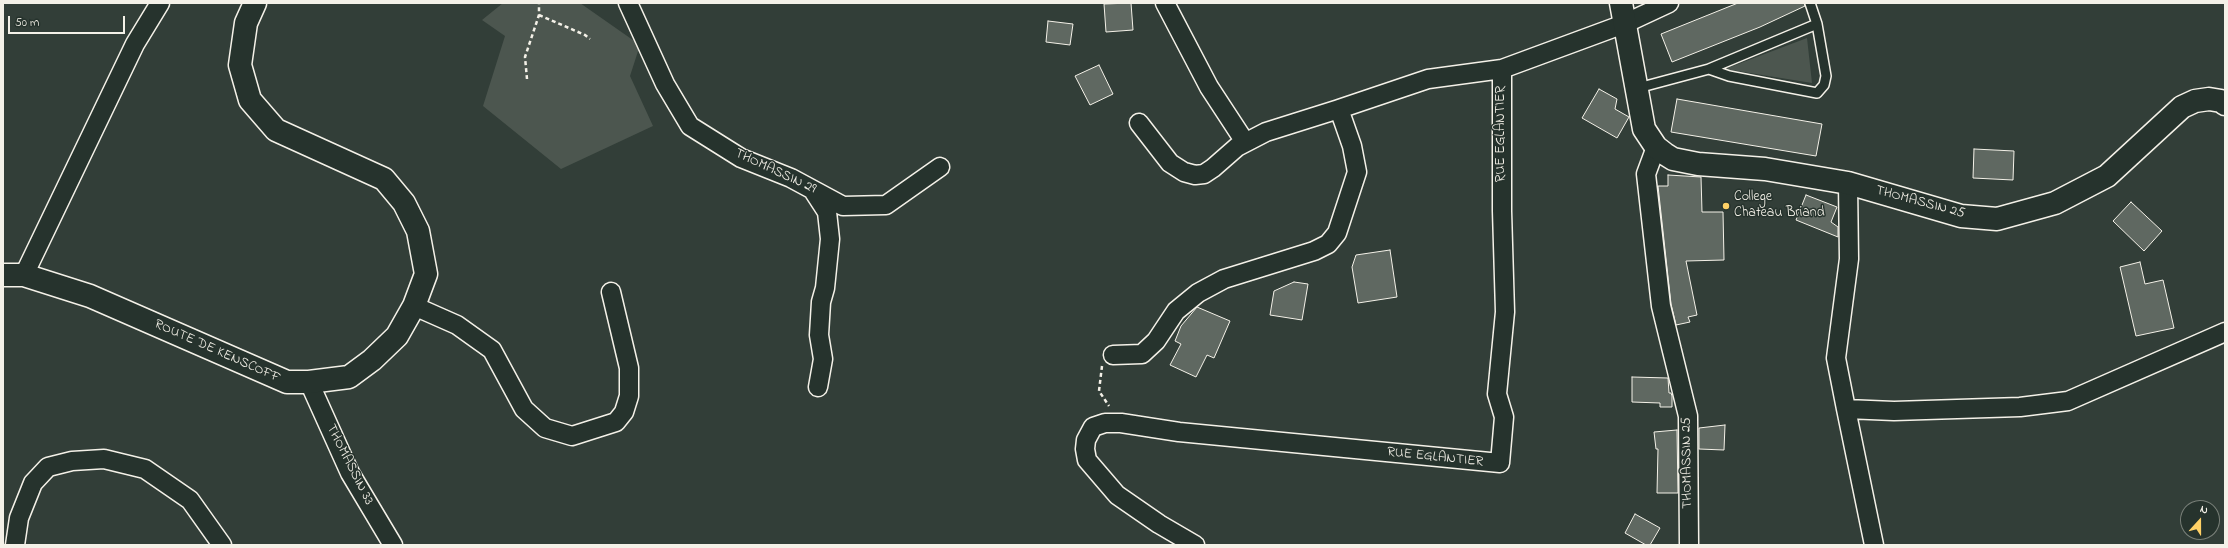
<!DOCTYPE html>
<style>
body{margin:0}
#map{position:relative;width:2228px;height:548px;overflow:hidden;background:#323e38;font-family:"Indie Flower",sans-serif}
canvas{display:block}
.frame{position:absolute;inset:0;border:4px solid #f4f1e8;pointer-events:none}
.north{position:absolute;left:2180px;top:500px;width:40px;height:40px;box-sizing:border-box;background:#26332d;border:1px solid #787f78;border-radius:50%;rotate:21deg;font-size:11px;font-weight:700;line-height:16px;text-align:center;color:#f4f1e8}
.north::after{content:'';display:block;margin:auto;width:14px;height:18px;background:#ffd166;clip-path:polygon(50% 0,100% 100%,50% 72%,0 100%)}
.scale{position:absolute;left:8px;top:16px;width:117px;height:18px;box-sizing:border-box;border:2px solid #f4f1e8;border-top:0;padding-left:5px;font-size:12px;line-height:14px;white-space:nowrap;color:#f4f1e8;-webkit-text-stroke:3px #26332d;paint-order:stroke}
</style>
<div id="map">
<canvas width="2228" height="548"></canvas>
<div class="frame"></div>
<div class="north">N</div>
<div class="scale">50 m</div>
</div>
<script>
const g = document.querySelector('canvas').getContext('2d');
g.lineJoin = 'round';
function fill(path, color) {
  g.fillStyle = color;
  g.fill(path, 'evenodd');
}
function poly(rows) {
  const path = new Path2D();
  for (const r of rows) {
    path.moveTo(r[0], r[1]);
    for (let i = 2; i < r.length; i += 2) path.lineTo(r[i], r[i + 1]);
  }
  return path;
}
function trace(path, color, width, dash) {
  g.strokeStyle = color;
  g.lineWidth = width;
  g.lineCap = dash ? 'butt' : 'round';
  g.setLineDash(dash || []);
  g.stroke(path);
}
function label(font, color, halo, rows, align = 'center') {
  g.font = font + ' "Indie Flower",sans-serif';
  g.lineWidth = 3;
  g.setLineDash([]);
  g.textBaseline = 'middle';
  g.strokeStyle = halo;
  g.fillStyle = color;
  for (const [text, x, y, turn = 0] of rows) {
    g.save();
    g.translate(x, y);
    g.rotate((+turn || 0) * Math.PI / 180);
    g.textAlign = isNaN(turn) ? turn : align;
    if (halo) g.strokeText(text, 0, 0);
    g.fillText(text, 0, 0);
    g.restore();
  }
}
const green = poly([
 [503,3,580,3,640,45,630,76,653,126,561,169,483,106,505,36,482,20],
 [1807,38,1812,83,1725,69]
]);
const building = poly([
 [1131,3,1133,30,1106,32,1104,4,1131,3],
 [1738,3,1804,3,1805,6,1760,27,1672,62,1661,34,1738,3],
 [1048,21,1073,24,1070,45,1046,42,1048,21],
 [1099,65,1113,94,1090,105,1075,76,1099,65],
 [1599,89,1617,99,1615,109,1629,117,1617,138,1582,118,1599,89],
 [1677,99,1822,124,1816,156,1671,132,1677,99],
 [1974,149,2014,151,2013,180,1973,178,1974,149],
 [1668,175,1701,177,1702,212,1723,212,1724,260,1686,261,1697,315,1688,317,1690,322,1676,325,1671,304,1658,186,1668,186,1668,175],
 [1806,195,1837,207,1831,222,1838,227,1838,237,1796,220,1806,195],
 [2131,202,2162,231,2144,251,2113,221,2131,202],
 [1390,250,1397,297,1358,303,1352,267,1356,255,1390,250],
 [2140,262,2145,284,2163,280,2174,328,2136,336,2120,267,2140,262],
 [1294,282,1308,284,1302,320,1270,315,1274,291,1294,282],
 [1197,307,1230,321,1214,358,1207,355,1196,377,1170,365,1181,344,1175,341,1181,326,1197,307],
 [1632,377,1668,378,1669,393,1671,393,1672,396,1672,407,1660,407,1660,403,1632,402,1632,377],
 [1725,425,1724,450,1699,449,1699,428,1725,425],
 [1677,430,1678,493,1657,493,1658,449,1656,449,1654,432,1677,430],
 [1635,514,1660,528,1650,545,1646,545,1625,533,1635,514]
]);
const path = poly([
 [539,15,585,35,590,39],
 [527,79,525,57,539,15,539,3],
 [1102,366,1099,391,1109,406]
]);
const lane = poly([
 [1709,69,1729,76,1817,93,1824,85,1826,76,1817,24],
 [1638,88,1709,69,1817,24,1810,3]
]);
const street = poly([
 [628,3,665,84,690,126,741,158,791,178,843,206,886,205,940,167],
 [1165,3,1209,87,1245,142],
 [1139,123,1170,163,1184,172,1195,175,1204,174,1213,168,1237,147,1266,132,1339,109],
 [1656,147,1646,174,1661,306,1688,416,1689,545],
 [1848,183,1849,259,1836,358,1846,409,1894,411,2020,407,2068,401,2225,332],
 [814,192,827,212,830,239,825,288,821,302,819,335,823,359,818,387],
 [24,275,135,44,160,3],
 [414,306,457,325,492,350,524,409,545,428,572,436,616,422,624,412,629,396,629,368,611,292],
 [1113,355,1142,354,1156,341,1176,311,1198,293,1224,279,1314,251,1328,244,1337,233,1357,172,1352,146,1339,109,1428,79,1502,69],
 [309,382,350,473,393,545],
 [1846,409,1874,545],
 [15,545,19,518,33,483,48,467,72,461,104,459,145,469,190,500,222,545],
 [1195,545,1159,524,1117,495,1087,460,1085,449,1086,440,1093,427,1105,423,1121,423,1179,432,1500,463,1504,417,1497,394,1505,312,1502,211,1502,69,1624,24,1669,3]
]);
const secondary = poly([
 [1621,3,1644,129,1656,147,1665,154,1673,159,1698,164,1765,169,1848,183,1961,216,1997,219,2055,203,2107,176,2182,107,2195,101,2209,99,2221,101,2225,104],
 [3,275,24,275,90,296,287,382,309,382,349,377,372,360,397,336,414,306,426,274,418,231,404,203,384,179,276,130,250,100,240,65,246,23,255,3]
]);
const markers = [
 [1726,206,4,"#ffd166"]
];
const streetNames = [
 ["RUE EGLANTIER",1502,134,-90],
 ["THOMASSIN 29",775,172,25],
 ["THOMASSIN 25",1920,203,15],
 ["ROUTE DE KENSCOFF",217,352,24],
 ["RUE EGLANTIER",1435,458,6],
 ["THOMASSIN 25",1688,463,-91],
 ["THOMASSIN 33",349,465,63]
];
const poiNames = [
 ["College",1734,198],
 ["Chateau Briand",1734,214]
];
fill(green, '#4c564f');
fill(building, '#5f6861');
trace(building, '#f4f1e8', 1);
trace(lane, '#f4f1e8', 12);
trace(street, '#f4f1e8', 21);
trace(secondary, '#f4f1e8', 25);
trace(path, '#f4f1e8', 2.5, [4, 3]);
trace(lane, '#26332d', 9);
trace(street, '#26332d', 18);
trace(secondary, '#26332d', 22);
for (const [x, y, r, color] of markers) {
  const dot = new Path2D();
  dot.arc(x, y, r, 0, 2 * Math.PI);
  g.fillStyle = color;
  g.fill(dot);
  trace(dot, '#26332d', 1.5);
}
label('14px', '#f4f1e8', '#26332d', streetNames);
label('14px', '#f4f1e8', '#26332d', poiNames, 'left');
</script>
